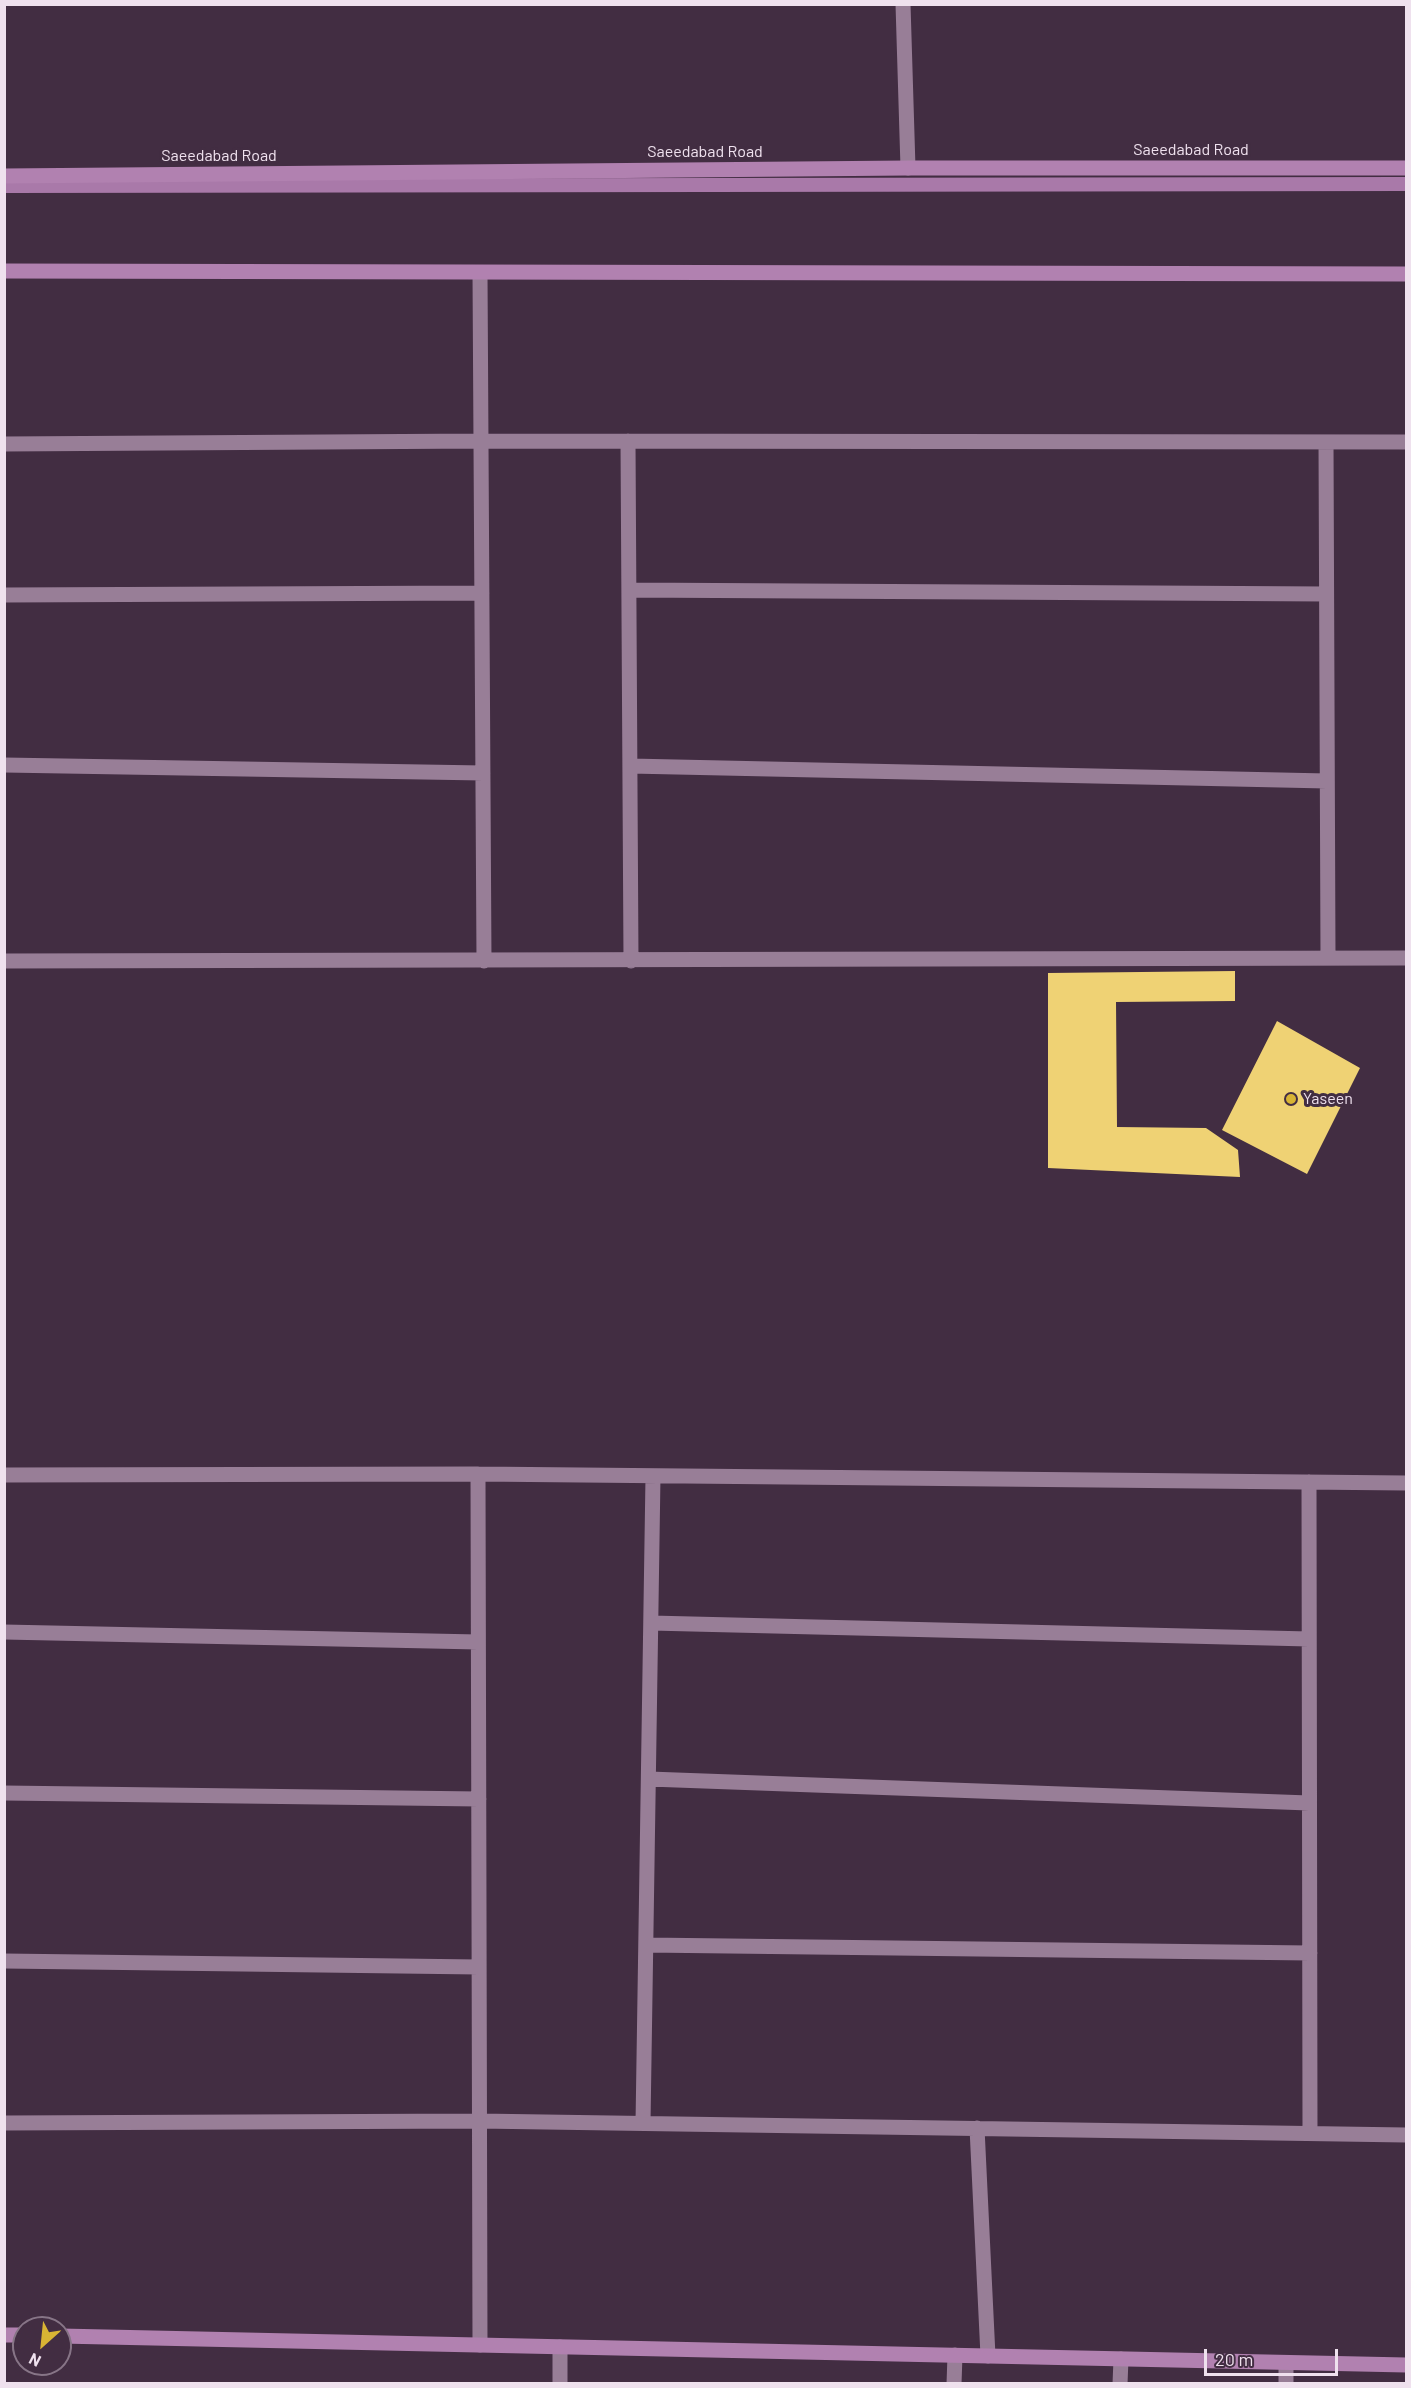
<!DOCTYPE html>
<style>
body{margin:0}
#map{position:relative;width:1411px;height:2388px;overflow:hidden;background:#422d42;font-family:Barlow,sans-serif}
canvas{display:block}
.frame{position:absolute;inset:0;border:6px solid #efe1ee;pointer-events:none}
.north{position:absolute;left:12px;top:2316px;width:60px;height:60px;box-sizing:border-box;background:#422d42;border:2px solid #877587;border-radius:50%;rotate:207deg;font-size:16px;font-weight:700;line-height:24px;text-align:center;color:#efe1ee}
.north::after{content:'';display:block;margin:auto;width:21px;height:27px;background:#d8b434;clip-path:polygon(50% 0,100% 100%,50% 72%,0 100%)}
.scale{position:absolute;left:1204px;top:2349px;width:134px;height:27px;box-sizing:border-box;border:3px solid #efe1ee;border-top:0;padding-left:8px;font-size:18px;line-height:21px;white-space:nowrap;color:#efe1ee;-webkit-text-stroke:4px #422d42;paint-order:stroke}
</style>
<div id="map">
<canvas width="1411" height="2388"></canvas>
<div class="frame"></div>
<div class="north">N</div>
<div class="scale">20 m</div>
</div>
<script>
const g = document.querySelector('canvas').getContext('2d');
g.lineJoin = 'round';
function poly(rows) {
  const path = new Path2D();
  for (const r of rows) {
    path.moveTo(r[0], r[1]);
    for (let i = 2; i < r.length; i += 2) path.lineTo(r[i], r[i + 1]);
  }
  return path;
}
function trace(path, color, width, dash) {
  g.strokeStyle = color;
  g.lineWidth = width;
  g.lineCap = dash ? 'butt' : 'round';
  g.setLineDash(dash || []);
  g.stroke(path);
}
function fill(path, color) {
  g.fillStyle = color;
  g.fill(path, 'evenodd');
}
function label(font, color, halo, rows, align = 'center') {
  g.font = font + ' Barlow,sans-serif';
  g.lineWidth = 6;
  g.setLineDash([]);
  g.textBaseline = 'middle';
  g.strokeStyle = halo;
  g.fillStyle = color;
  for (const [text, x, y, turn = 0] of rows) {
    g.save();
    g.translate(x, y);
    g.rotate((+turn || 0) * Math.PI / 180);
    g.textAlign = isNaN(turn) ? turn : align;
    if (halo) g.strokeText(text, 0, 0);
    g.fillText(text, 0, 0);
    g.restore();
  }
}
const stream = poly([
 [4,186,1406,184]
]);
const building = poly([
 [1235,971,1235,1001,1116,1002,1117,1127,1206,1128,1238,1150,1240,1177,1048,1168,1048,973],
 [1277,1021,1360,1068,1307,1174,1222,1130]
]);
const street = poly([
 [903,4,908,168],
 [480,273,484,961],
 [628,441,631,961],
 [1326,442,1328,958],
 [4,444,482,441,1406,442],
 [629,590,1326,594],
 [4,595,482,593],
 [4,765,483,773],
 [630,766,1327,781],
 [4,961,1406,958],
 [478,1474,480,2345],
 [4,1475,478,1474,1406,1483],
 [1309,1482,1310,2133],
 [651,1623,1309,1639],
 [4,1632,478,1642],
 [649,1779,1309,1803],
 [4,1793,479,1799],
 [646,1945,1310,1953],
 [4,1961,479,1967],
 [4,2123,479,2121,1406,2135],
 [643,2123,653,1476],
 [977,2128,988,2356],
 [560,2384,560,2347],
 [954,2384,955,2355],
 [1120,2384,1121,2359],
 [1286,2384,1286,2363]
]);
const secondary = poly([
 [4,176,908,168,1406,168],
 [4,271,1406,274],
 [4,2335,24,2335],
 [60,2336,1406,2365]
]);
const markers = [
 [1291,1099,6,"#d8b434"]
];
const streetNames = [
 ["Saeedabad Road",1191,150],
 ["Saeedabad Road",705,152],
 ["Saeedabad Road",219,156]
];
const poiNames = [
 ["Yaseen",1303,1099]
];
trace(stream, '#a979a9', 14);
fill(building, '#efd274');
trace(street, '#987e97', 15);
trace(secondary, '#b181b0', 15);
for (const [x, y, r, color] of markers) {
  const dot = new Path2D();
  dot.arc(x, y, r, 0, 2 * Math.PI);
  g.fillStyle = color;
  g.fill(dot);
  trace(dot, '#422d42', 2);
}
label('16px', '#efe1ee', '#422d42', streetNames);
label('16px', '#efe1ee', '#422d42', poiNames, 'left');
</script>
